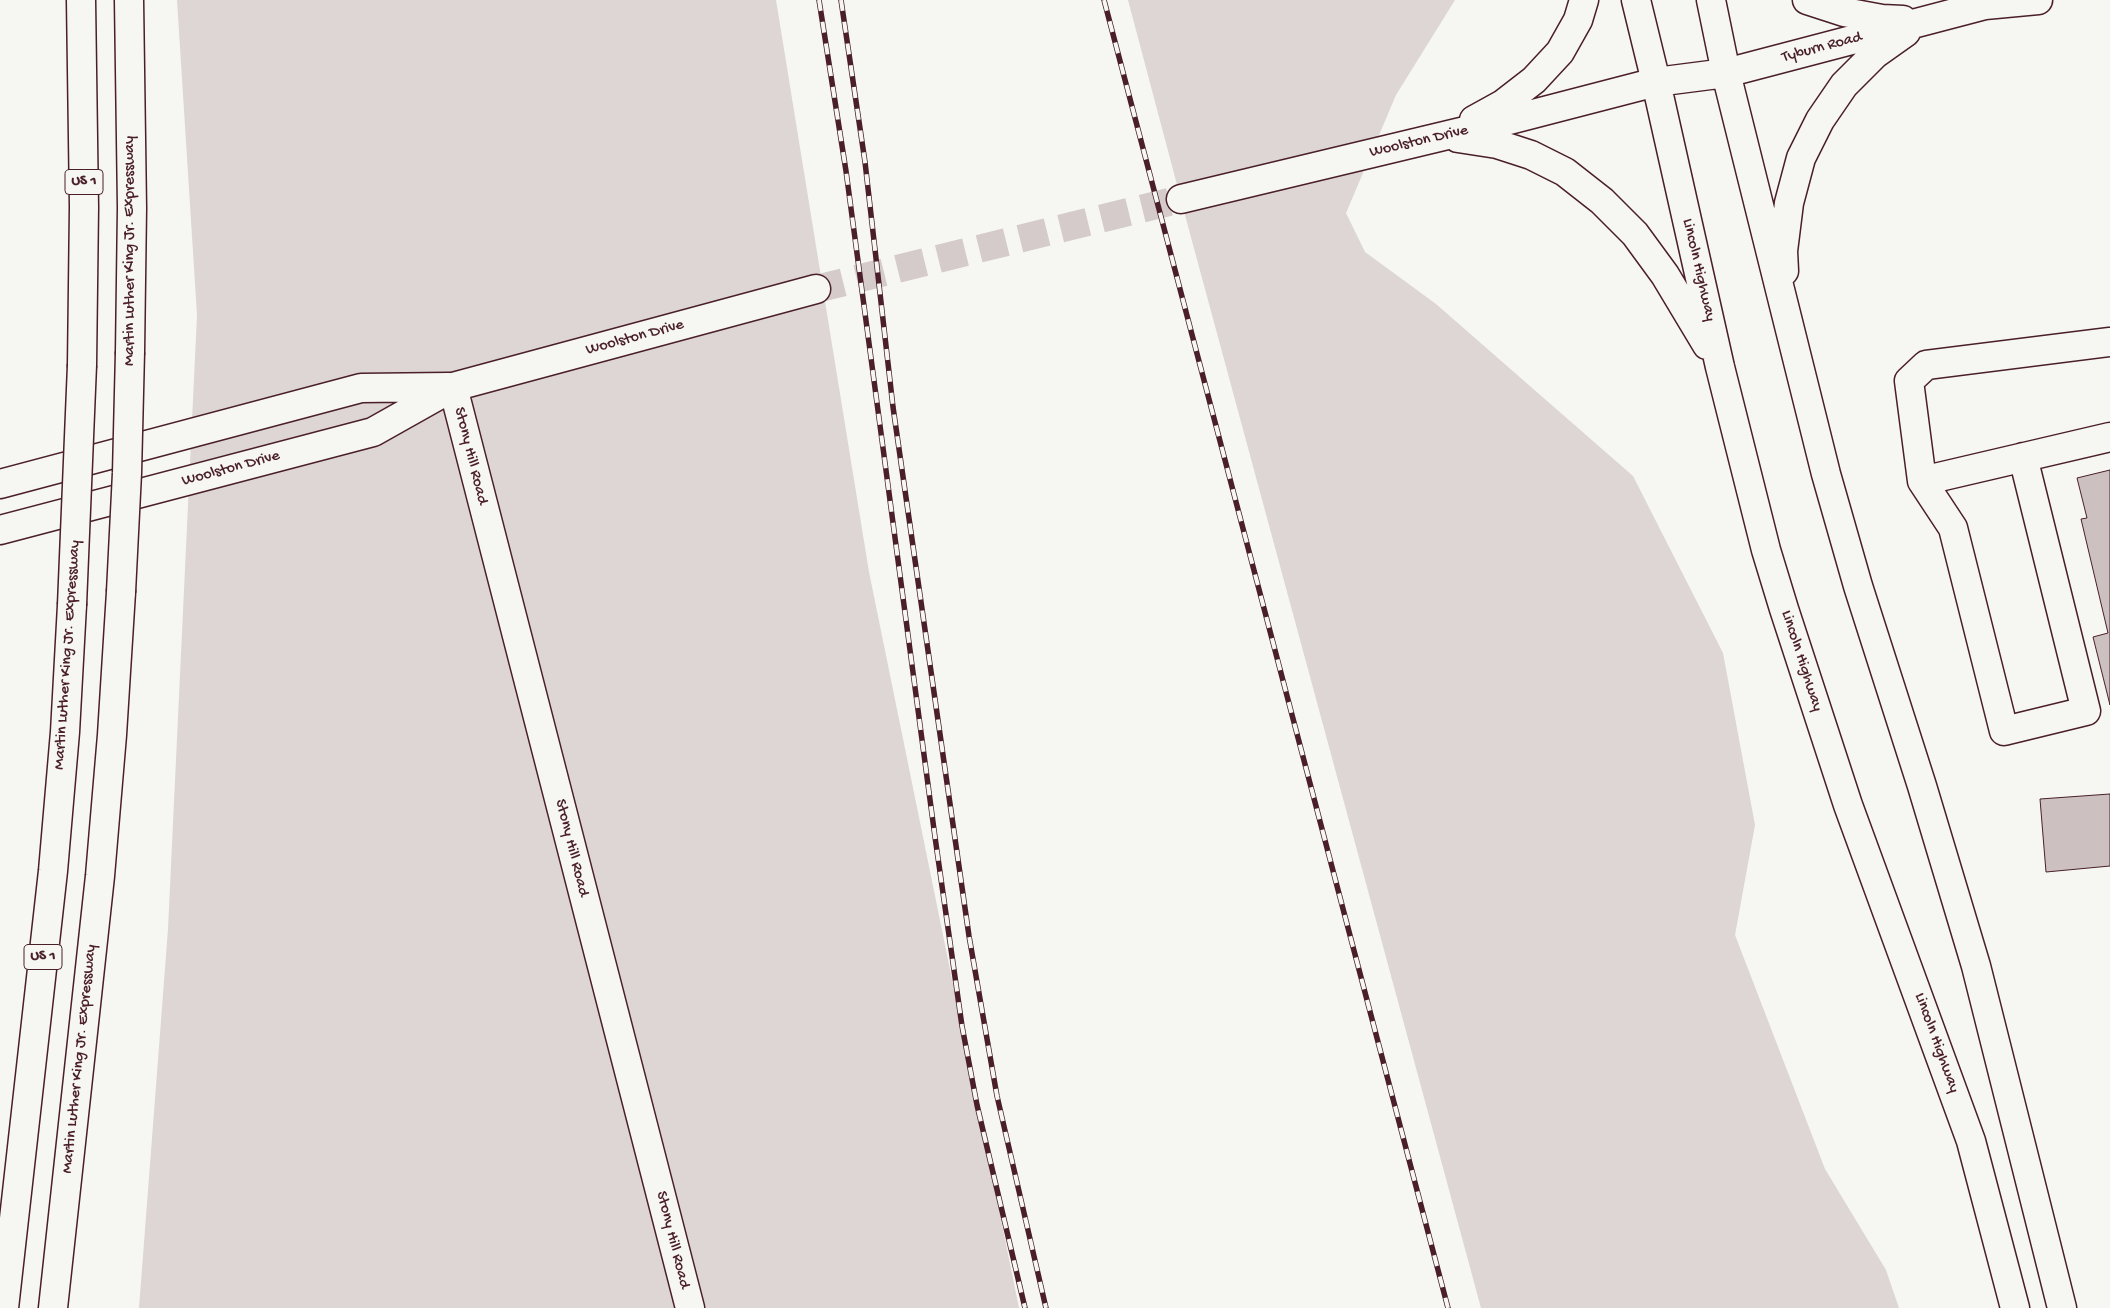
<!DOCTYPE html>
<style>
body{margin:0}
canvas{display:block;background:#f6f6f2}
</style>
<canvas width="2110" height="1308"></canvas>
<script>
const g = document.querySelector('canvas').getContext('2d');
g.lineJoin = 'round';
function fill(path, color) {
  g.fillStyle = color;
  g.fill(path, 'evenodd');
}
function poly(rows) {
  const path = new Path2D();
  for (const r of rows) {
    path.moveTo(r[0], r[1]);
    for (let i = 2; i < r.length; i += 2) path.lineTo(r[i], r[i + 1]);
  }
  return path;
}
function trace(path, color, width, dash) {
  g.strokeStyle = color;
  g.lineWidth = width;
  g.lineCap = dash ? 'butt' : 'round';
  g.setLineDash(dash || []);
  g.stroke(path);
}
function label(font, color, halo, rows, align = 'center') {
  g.font = font + ' "Gochi Hand",sans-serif';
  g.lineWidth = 4.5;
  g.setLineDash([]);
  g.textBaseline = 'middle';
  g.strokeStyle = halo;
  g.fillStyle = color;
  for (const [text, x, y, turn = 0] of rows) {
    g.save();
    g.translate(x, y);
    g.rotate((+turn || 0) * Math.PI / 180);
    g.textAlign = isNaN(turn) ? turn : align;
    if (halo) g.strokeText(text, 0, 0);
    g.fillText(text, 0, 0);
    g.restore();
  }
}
const green = poly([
 [177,0,776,0,869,572,1019,1308,139,1308,168,929,197,315],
 [1128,0,1455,0,1396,95,1346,213,1365,252,1436,304,1633,476,1723,653,1755,825,1735,935,1825,1169,1886,1270,1899,1308,1481,1308,1189,230]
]);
const building = poly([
 [2110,470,2110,705,2093,637,2108,633,2081,519,2087,518,2077,478,2110,470],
 [2110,794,2110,866,2046,872,2040,799,2110,794]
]);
const majorTunnel = poly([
 [816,289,1181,199]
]);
const minor = poly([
 [2023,457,2086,711,2004,731,1953,528,1922,481,1909,381,1926,365,2110,342],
 [1922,481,2110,437]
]);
const major = poly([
 [1636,0,1656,82,1720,367,1766,550,1784,609,1848,805,1971,1141,2015,1308],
 [1711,0,1726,73,1826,474,1858,586,1922,786,1976,966,2062,1308],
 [1807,0,1844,12,1882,19,1903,20],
 [1474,120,1503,104,1534,80,1560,52,1578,20,1584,0],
 [1458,138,1497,144,1531,155,1565,172,1602,201,1635,234,1665,275,1707,345],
 [1181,199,1498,123,1656,82,1726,73,1985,5,2038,0],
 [1784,271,1783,251,1789,203,1801,158,1820,120,1844,85,1875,54,1906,32],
 [453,387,690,1308],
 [0,484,361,388,449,387],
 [0,530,373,432,453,387,816,289]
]);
const highway = poly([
 [81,0,84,207,82,365],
 [129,0,132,208,130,352],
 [4,1308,53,871,65,732,72,605],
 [53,1308,100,876,112,735,121,592]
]);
const rail = poly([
 [819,0,846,171,935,837,962,1026,977,1105,1025,1308],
 [841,0,865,162,893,407,969,936,997,1096,1046,1308],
 [1104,0,1448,1308]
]);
const highwayBridge = poly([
 [121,592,127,473,130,352],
 [72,605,82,365]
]);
const shields = [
 [84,182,38],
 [43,957,38]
];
const shieldNames = [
 ["US 1",84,182],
 ["US 1",43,957]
];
const streetNames = [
 ["Tyburn Road",1822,48,-15],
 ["Woolston Drive",1419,142,-13],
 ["Martin Luther King Jr. Expressway",131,251,-90],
 ["Lincoln Highway",1698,270,77],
 ["Woolston Drive",635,338,-15],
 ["Stony Hill Road",470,456,76],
 ["Woolston Drive",231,469,-15],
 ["Martin Luther King Jr. Expressway",68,655,-86],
 ["Lincoln Highway",1801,661,72],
 ["Stony Hill Road",571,848,76],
 ["Lincoln Highway",1936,1043,70],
 ["Martin Luther King Jr. Expressway",80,1059,-84],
 ["Stony Hill Road",672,1240,76]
];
fill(green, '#ddd6d5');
fill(building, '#ccc1c0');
trace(building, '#4a1f2b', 1);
trace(majorTunnel, '#d4cbca', 28, [28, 14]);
trace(minor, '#4a1f2b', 31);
trace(major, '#4a1f2b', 31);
trace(highway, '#4a1f2b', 31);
trace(minor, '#f6f6f2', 28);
trace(major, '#f6f6f2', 28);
trace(highway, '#f6f6f2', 28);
trace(rail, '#4a1f2b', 5.5);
trace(rail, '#f6f6f2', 4, [11]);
trace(highwayBridge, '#4a1f2b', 31, []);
trace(highwayBridge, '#f6f6f2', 28);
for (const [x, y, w] of shields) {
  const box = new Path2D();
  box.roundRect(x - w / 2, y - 12.5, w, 25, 4);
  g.fillStyle = '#f6f6f2';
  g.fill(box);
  trace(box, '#4a1f2b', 1);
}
label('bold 15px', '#4a1f2b', null, shieldNames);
label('16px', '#4a1f2b', '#f6f6f2', streetNames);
</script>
